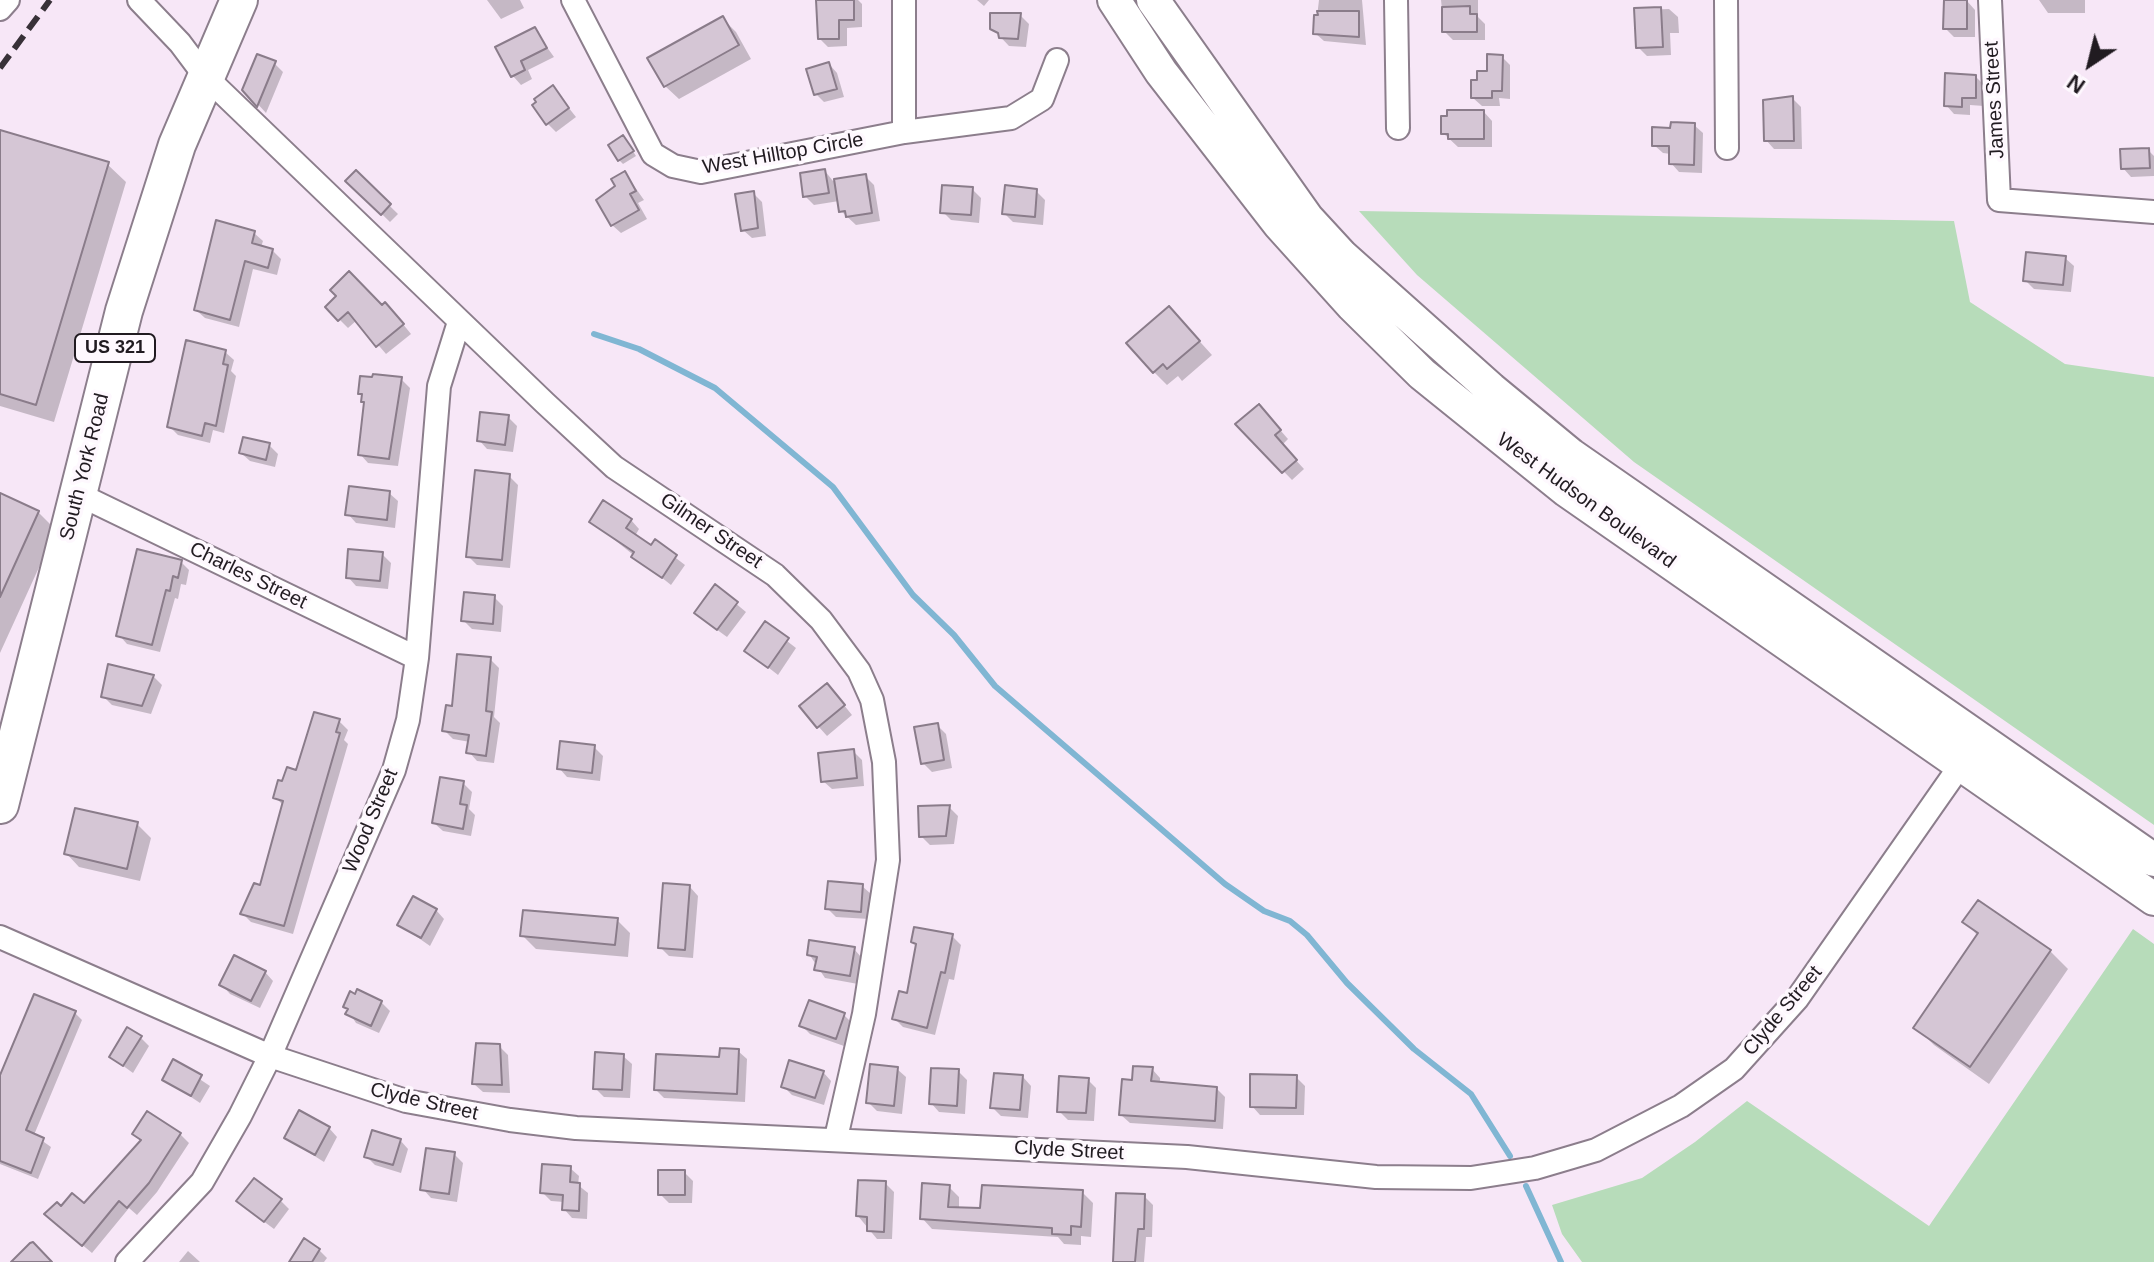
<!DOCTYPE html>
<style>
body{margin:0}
#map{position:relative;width:2154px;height:1262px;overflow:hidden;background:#f7e7f7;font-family:Helvetica,sans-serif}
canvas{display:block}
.north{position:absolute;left:2050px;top:24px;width:80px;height:80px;-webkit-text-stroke:6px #fef8fe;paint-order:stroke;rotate:215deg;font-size:22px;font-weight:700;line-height:32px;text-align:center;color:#211b21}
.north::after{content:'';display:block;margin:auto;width:28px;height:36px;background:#211b21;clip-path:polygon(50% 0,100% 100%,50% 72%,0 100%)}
</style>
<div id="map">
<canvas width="2154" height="1262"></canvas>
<div class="north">N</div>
</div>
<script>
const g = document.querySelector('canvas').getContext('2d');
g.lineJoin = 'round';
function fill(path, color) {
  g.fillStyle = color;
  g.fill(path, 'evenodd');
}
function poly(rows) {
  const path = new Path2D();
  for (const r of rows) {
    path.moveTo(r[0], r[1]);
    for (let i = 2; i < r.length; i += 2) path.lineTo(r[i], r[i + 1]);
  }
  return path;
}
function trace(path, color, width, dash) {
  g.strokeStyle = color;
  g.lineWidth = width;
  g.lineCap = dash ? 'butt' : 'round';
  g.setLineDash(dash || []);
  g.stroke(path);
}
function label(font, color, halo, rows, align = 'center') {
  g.font = font + ' Helvetica,sans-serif';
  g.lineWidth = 7;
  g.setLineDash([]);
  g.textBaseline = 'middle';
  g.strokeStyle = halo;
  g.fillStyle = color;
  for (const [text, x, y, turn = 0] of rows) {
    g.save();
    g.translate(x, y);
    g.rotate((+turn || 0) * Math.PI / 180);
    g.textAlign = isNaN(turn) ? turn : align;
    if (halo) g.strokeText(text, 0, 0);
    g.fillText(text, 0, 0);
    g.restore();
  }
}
const green = poly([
 [1359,211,1954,221,1970,302,2065,364,2154,377,2154,825,1634,462,1417,275],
 [2133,929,2154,944,2154,1262,1582,1262,1562,1234,1552,1205,1642,1178,1695,1142,1747,1101,1929,1226]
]);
const shadow = poly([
 [487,0,520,0,524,8,501,19],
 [818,0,858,0,862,4,862,27,847,28,847,46,828,47,819,38],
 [977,0,989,0,984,6],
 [1319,0,1362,0,1366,45,1324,41,1315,33],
 [1441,0,1478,0,1478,17,1485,24,1485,40,1453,40,1444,31],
 [2039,0,2085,0,2085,13,2048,13],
 [1967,1,1975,10,1975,37,1954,37,1945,28],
 [1669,9,1678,17,1679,33,1670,33,1671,55,1647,56,1638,47,1637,10],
 [1020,15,1029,24,1026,47,1009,46,992,28],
 [722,18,736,32,751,59,679,99,665,86],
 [534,29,554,57,528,70,532,79,521,85,513,76],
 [1502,57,1510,65,1510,99,1499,98,1500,106,1482,106,1473,98],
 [274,63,283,72,266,113,244,89],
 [829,64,837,73,844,97,824,102,816,94],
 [1976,77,1984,85,1984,106,1970,105,1970,115,1954,114,1946,105],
 [553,88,576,117,556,132,547,123],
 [1793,99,1801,107,1802,149,1774,149,1766,140],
 [1484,112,1492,121,1492,147,1458,147,1443,133,1449,118],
 [1694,125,1703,133,1702,173,1679,172,1671,163,1671,154,1663,153,1654,145,1672,130],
 [0,132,107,164,126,182,54,422,0,406],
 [627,142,636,156,623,164,619,160],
 [2148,150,2154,156,2154,176,2131,177,2123,168],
 [825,171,833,181,865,176,874,185,880,221,856,225,841,211,839,201,814,205,805,196],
 [356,173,398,214,390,222,348,181],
 [625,173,644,200,638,203,647,219,621,233,612,225,617,186],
 [972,189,981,198,979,223,951,220,943,212],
 [1036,191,1045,200,1043,225,1013,222,1004,213],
 [753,193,762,202,766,236,752,238,743,230],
 [254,233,263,241,261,247,272,250,281,259,277,275,253,269,239,327,205,318,196,310],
 [2065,258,2074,266,2071,292,2034,289,2025,280],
 [327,307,382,308,394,313,411,334,386,354,357,320,348,328],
 [1182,322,1212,355,1182,381,1178,376,1167,385,1154,372],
 [225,352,234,360,231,371,236,376,224,433,213,430,210,443,178,435,169,426],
 [401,379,410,388,398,466,368,463,360,454,366,404,360,393],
 [1267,415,1288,439,1282,445,1304,469,1292,480,1238,424],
 [508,417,517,426,513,452,487,449,479,440],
 [269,445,278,454,275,467,250,461,241,453],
 [509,476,518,485,510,568,477,565,468,556],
 [389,493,398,501,395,528,356,523,348,514],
 [0,495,38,512,56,530,0,653],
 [631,520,639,529,635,536,652,548,655,542,685,565,671,585,591,521],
 [382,554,391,563,388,589,356,586,348,577],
 [181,562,189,570,186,585,181,584,178,599,175,598,160,652,127,644,119,635],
 [716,587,746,612,727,637,705,621],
 [494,597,503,606,501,632,472,629,463,620],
 [765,624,796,648,778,675,746,650],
 [490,659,499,668,494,717,500,723,494,763,477,761,469,752,470,742,453,739,445,731,453,708],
 [153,676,162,685,151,714,112,705,103,696],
 [835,694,852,715,827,736,801,707],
 [339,721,348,730,344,740,348,744,293,934,251,922,242,913,261,887,284,806,275,797],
 [937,725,946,734,952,768,932,772,923,763],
 [594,747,603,756,600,781,567,777,559,768],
 [853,751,862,760,864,786,832,789,823,781],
 [463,783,472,792,469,809,475,815,471,836,443,831,434,823],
 [949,807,958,816,954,844,930,845,921,836],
 [137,824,151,838,140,881,79,867,66,853],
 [862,886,871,894,869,919,836,917,827,908],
 [690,887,698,896,693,958,669,956,660,947],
 [436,910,444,919,430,946,400,925],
 [617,920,630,933,628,957,536,949,522,935],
 [1965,922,2050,951,2068,969,1989,1084,1934,1045,1916,1027,1978,936],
 [952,936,961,945,954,980,949,979,935,1035,903,1027,894,1018,908,995,918,946,913,942],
 [854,949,862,958,858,984,825,978,809,954],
 [265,972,273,981,260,1008,230,994,222,985],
 [381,1002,390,1011,379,1033,356,1023,345,1006],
 [75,1013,82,1020,34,1135,51,1147,38,1179,0,1164,0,1080],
 [844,1015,853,1024,844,1046,810,1034,802,1026],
 [141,1038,149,1046,133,1073,111,1057],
 [499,1046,508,1055,510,1093,483,1092,474,1084],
 [738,1051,747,1059,745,1102,664,1098,656,1090],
 [623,1056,632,1064,630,1098,604,1097,595,1088],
 [174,1062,210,1086,200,1103,164,1079],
 [897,1069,906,1077,902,1114,877,1111,868,1102],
 [1152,1069,1160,1078,1160,1084,1217,1089,1225,1097,1223,1129,1130,1123,1121,1115,1133,1082],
 [958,1071,967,1080,965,1114,939,1112,931,1103],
 [823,1072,831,1081,824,1105,792,1095,783,1086],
 [1023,1077,1031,1086,1028,1118,1001,1116,992,1107],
 [1296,1077,1305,1086,1304,1115,1260,1115,1252,1106],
 [1088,1080,1096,1088,1094,1121,1068,1120,1059,1111],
 [329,1128,337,1137,324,1162,286,1138],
 [180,1134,189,1143,157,1192,137,1215,129,1208,92,1253,55,1222,84,1206],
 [400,1140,408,1149,401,1173,375,1165,366,1156],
 [454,1154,463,1163,457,1202,431,1198,423,1189],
 [570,1168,579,1176,578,1185,588,1193,587,1219,572,1218,564,1209,564,1202,551,1201,542,1192],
 [684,1172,693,1181,692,1203,669,1203,660,1194],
 [885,1183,894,1192,892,1239,877,1239,858,1216],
 [949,1187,959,1197,959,1209,982,1210,1082,1192,1093,1203,1091,1237,1081,1236,1081,1245,1064,1244,1058,1237,932,1229,922,1218],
 [1144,1196,1153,1205,1152,1237,1146,1237,1144,1262,1115,1262],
 [280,1200,289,1209,274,1229,247,1209],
 [319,1250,327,1258,324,1262,292,1262],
 [188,1251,200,1262,179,1262]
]);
const stream = poly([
 [594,334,639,349,715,388,833,487,913,595,954,635,995,686,1225,884,1264,911,1290,921,1307,935,1347,983,1414,1049,1471,1094,1510,1156],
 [1526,1186,1561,1262]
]);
const building = poly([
 [816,0,854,0,854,20,839,20,839,39,818,39,816,0],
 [1944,0,1967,0,1967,29,1943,29,1944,0],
 [1470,6,1470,14,1477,14,1477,32,1442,32,1442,7,1470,6],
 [1661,7,1663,47,1636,48,1634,8,1661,7],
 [1317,11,1359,11,1359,37,1313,34,1314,15,1318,15,1317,11],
 [990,13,1021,13,1018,39,999,38,998,33,990,29,990,13],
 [723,16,739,45,664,87,647,58,723,16],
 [535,27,547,48,521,61,525,70,511,77,495,47,535,27],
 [257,54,276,61,257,107,242,90,257,54],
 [1487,54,1503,55,1502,91,1492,91,1492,98,1471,98,1471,80,1477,80,1477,71,1487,71,1487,54],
 [829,62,837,89,814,95,806,69,829,62],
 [1945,73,1976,75,1976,98,1962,98,1962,107,1944,106,1945,73],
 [553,85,569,108,546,125,532,105,536,102,534,99,553,85],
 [1793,96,1794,141,1764,141,1763,100,1793,96],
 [1447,110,1484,110,1484,139,1448,139,1448,134,1441,134,1441,116,1447,116,1447,110],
 [1671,122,1695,123,1694,165,1669,164,1669,146,1652,146,1652,127,1670,128,1671,122],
 [0,130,109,162,36,405,0,394,0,130],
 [623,135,634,151,618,161,608,145,623,135],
 [2149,148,2150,168,2121,169,2120,149,2149,148],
 [825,169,829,193,803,197,800,173,825,169],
 [356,170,391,204,381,215,345,181,356,170],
 [625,171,636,191,630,194,639,210,611,226,596,200,615,186,611,179,625,171],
 [866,174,872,213,846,217,845,211,839,212,834,179,866,174],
 [942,185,973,187,971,215,940,213,942,185],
 [1005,185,1037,189,1035,217,1002,214,1005,185],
 [754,191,758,228,741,231,735,194,754,191],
 [216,220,255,231,252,243,273,249,268,268,245,261,230,320,194,310,216,220],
 [2026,252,2066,256,2063,285,2023,281,2026,252],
 [349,271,382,305,385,302,404,324,376,347,348,312,338,321,325,307,336,296,330,290,349,271],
 [1169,306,1200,341,1167,369,1163,364,1153,373,1126,343,1169,306],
 [186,340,226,350,223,364,228,365,216,426,205,423,202,436,167,427,186,340],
 [373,374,402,377,389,459,358,455,364,402,361,402,362,394,358,394,360,376,372,377,373,374],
 [1259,404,1281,430,1275,435,1297,460,1282,473,1235,424,1259,404],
 [480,412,509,415,505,445,477,441,480,412],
 [243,437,270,443,266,460,239,453,243,437],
 [475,470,510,474,502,560,466,557,475,470],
 [349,486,390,491,387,520,345,515,349,486],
 [0,493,39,511,0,597,0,493],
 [603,500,632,519,626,528,651,545,655,539,677,555,662,578,631,557,634,552,589,522,603,500],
 [137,549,182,560,178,578,173,576,170,591,166,590,152,645,116,636,137,549],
 [348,549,383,552,380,581,346,578,348,549],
 [715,584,738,602,717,630,694,613,715,584],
 [464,592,495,595,493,624,461,621,464,592],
 [765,621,789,638,768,668,744,651,765,621],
 [457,654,491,657,486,711,492,712,486,756,466,753,469,735,442,731,446,705,452,706,457,654],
 [108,664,154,675,142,706,101,697,108,664],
 [827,683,845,705,817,728,799,706,827,683],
 [314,712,340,719,336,732,340,733,284,926,240,914,254,883,260,885,283,801,273,798,278,780,282,781,287,767,296,770,314,712],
 [938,723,944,760,921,764,914,727,938,723],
 [560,741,595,745,592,773,557,769,560,741],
 [854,749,857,778,821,782,818,753,854,749],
 [440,777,464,781,460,804,467,805,463,829,432,823,440,777],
 [950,805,946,836,919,837,918,806,950,805],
 [75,808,138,822,127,869,64,854,75,808],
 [828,881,863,884,861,912,825,909,828,881],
 [663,883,690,885,685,950,658,948,663,883],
 [413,896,437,909,421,938,397,925,413,896],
 [1978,900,2051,950,1970,1067,1913,1028,1978,933,1962,922,1978,900],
 [523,910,618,918,615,945,520,936,523,910],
 [914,927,953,934,945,973,941,972,927,1028,892,1019,899,991,907,993,916,944,911,942,914,927],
 [809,940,855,947,850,976,814,970,817,957,807,955,809,940],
 [234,955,266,971,251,1001,219,985,234,955],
 [357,989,382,1001,371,1026,345,1014,348,1009,343,1007,350,991,355,994,357,989],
 [34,994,76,1011,26,1130,44,1138,31,1173,0,1161,0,1075,34,994],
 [809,1000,845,1013,836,1039,799,1026,809,1000],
 [127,1027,142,1036,123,1066,109,1057,127,1027],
 [476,1043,500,1044,502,1085,472,1084,476,1043],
 [720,1048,739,1049,737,1094,654,1090,656,1054,719,1057,720,1048],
 [595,1052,624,1054,622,1090,593,1089,595,1052],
 [173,1059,202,1075,191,1096,162,1080,173,1059],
 [789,1060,824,1071,815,1098,781,1087,789,1060],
 [870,1064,898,1067,894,1106,866,1103,870,1064],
 [1133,1066,1153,1067,1151,1081,1217,1087,1215,1121,1119,1115,1122,1079,1132,1080,1133,1066],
 [931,1068,959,1069,957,1106,929,1104,931,1068],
 [994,1073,1023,1075,1020,1110,990,1108,994,1073],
 [1250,1074,1297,1075,1296,1108,1250,1107,1250,1074],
 [1059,1076,1089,1078,1086,1113,1057,1112,1059,1076],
 [299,1110,330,1127,315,1155,284,1138,299,1110],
 [147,1111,181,1133,149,1183,127,1208,119,1201,82,1246,44,1214,57,1202,61,1206,72,1193,84,1203,141,1140,132,1134,147,1111],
 [372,1130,401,1139,393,1165,364,1157,372,1130],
 [426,1148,455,1152,449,1194,420,1190,426,1148],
 [542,1164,571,1166,570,1182,580,1183,579,1211,562,1210,563,1195,540,1193,542,1164],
 [658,1170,685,1170,685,1195,658,1195,658,1170],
 [254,1178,282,1199,264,1222,236,1201,254,1178],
 [858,1180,886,1181,884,1232,867,1231,867,1217,856,1216,858,1180],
 [922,1183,950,1185,948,1207,980,1208,982,1185,1083,1190,1081,1227,1071,1226,1071,1235,1052,1234,1052,1228,920,1219,922,1183],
 [1116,1193,1145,1194,1144,1229,1138,1229,1135,1262,1113,1262,1116,1193],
 [304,1238,320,1249,312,1262,289,1262,304,1238],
 [33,1242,52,1262,11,1262,30,1243,33,1242]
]);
const minor = poly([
 [139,0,180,43,204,75,545,403,614,467,775,575,821,620,859,671,872,700,884,762,888,860,864,1014,836,1138],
 [573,0,653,154,673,166,701,172,904,132,1011,118,1042,99,1057,60],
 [1396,0,1398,128],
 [1726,0,1727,148],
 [1990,0,1999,200,2154,212],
 [0,9,8,0],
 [904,132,904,0],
 [80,495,417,658],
 [0,937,270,1056,406,1101,510,1120,576,1128,1187,1157,1376,1177,1471,1178,1535,1168,1596,1150,1681,1106,1734,1069,1797,999,1969,753],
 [127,1262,202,1182,240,1116,270,1056,394,770,408,720,417,658,439,386,459,322]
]);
const secondary = poly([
 [1114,0,1161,72,1279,224,1352,305,1422,374,1566,490,2154,899],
 [1153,0,1307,218,1342,256,1491,389,1571,455,2154,860]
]);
const primary = poly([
 [0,805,124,311,177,145,239,0]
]);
const rail = poly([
 [0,68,50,0]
]);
const shields = [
 [115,348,80]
];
const shieldNames = [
 ["US 321",115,348]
];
const streetNames = [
 ["James Street",1995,100,-93],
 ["West Hilltop Circle",783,154,-10],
 ["South York Road",85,467,-76],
 ["West Hudson Boulevard",1586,501,36],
 ["Gilmer Street",711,531,34],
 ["Charles Street",248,576,26],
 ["Wood Street",371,821,-67],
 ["Clyde Street",1783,1011,-50],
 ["Clyde Street",424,1102,13],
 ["Clyde Street",1069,1151,3]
];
fill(green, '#b7dcba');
fill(shadow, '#0003');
trace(stream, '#80b6d3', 6);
fill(building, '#d5c6d5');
trace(building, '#8a7c8a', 2);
trace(minor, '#8c7e8c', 26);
trace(secondary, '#8c7e8c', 36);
trace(primary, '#8c7e8c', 40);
trace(minor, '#fff', 22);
trace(secondary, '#fff', 32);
trace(primary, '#fff', 36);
trace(rail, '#383138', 6, [16, 8]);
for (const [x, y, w] of shields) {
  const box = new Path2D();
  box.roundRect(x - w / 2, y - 14, w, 28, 6);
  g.fillStyle = '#fef8fe';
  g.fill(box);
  trace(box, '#211b21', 2);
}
label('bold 18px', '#211b21', null, shieldNames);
label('20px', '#211b21', '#fef8fe', streetNames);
</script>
